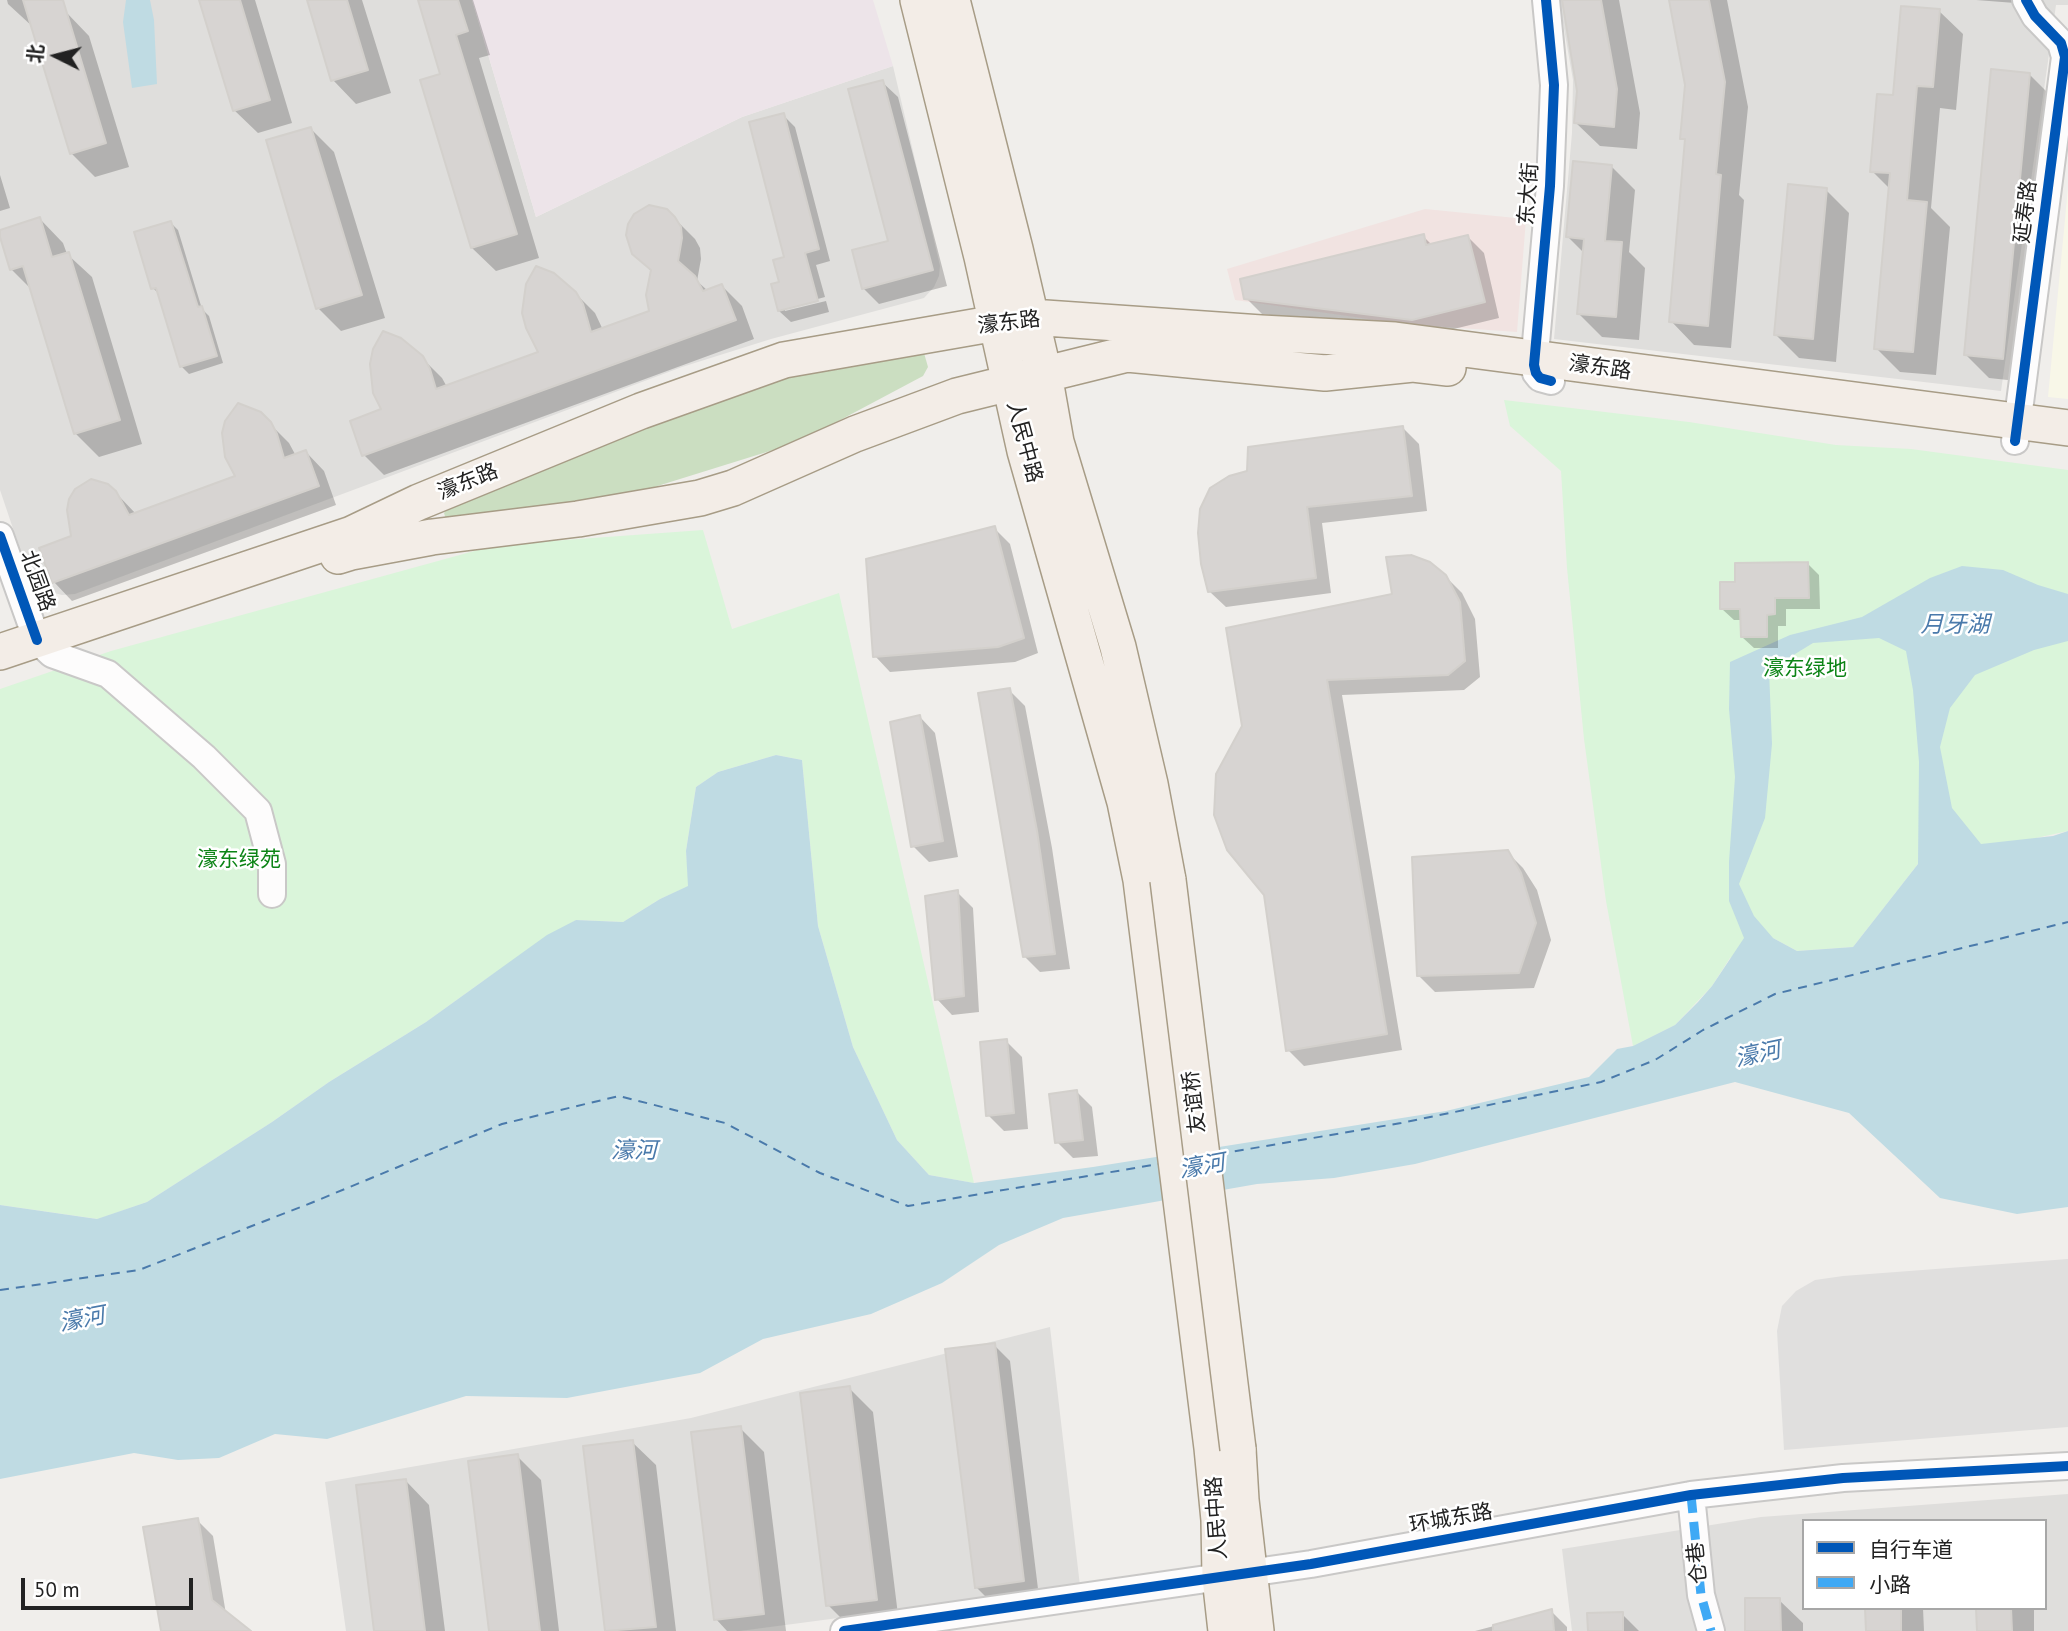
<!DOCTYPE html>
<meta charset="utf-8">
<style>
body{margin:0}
#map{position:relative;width:2068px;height:1631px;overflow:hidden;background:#f0eeeb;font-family:"PT Sans","Noto Sans SC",sans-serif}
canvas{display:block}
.legend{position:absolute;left:1802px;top:1519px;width:245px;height:91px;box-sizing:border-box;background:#fff;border:2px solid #a7a7a7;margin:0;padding:9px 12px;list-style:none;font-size:21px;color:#222}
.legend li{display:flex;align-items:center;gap:14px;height:35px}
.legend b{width:35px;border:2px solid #a7a7a7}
.north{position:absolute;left:21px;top:21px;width:70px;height:70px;-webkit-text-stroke:5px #fff;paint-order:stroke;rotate:276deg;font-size:19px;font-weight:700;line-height:28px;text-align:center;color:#222}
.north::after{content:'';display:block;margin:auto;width:24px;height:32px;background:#222;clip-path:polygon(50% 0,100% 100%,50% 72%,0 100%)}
.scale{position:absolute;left:21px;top:1578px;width:172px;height:32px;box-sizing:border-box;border:4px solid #222;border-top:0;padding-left:9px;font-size:21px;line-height:24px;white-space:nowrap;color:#222;-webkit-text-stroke:5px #fff;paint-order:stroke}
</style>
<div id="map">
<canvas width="2068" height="1631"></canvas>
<ul class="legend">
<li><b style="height:9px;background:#0057b8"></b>自行车道</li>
<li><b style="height:9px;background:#3fa9f5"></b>小路</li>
</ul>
<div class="north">北</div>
<div class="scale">50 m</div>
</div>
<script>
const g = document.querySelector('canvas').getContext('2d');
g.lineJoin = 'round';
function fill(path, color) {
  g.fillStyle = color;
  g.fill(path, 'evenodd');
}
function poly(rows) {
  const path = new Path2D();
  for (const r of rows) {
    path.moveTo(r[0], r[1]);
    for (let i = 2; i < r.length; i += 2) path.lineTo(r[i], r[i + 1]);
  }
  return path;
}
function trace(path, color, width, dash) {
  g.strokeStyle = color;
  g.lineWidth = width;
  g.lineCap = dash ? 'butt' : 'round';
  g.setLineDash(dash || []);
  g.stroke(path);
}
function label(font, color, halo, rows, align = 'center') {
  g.font = font + ' "PT Sans","Noto Sans SC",sans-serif';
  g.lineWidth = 5;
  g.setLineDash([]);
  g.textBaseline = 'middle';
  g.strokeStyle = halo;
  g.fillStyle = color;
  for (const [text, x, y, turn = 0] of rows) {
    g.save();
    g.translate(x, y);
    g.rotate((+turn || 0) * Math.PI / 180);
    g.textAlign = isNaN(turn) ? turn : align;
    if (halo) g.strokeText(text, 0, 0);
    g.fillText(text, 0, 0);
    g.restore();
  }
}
const residential = poly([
 [0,0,472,0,536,217,742,117,893,66,940,266,939,276,934,287,924,298,771,339,682,367,75,594,62,595,47,591,35,581,24,561,0,490],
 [1559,0,2068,0,2068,5,2056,5,2001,391,1554,339,1572,133,1573,80],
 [1050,1327,1080,1586,740,1631,346,1631,325,1482,691,1418],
 [2068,1494,2068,1631,1572,1631,1562,1549,1761,1517],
 [1804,1521,2045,1521,2045,1608,1804,1608]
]);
const commercial = poly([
 [1425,209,1526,219,1517,332,1403,324,1235,300,1227,269]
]);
const industrial = poly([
 [472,0,873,0,893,66,742,117,536,217]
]);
const education = poly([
 [2068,188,2068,399,2048,397]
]);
const forest = poly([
 [924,353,928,367,923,376,812,435,786,446,590,507,446,520,444,513,452,502,772,378]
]);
const park = poly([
 [1504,400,1689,422,1836,445,1911,449,2068,470,2068,831,1918,864,1853,947,1797,951,1773,938,1730,958,1712,986,1675,1025,1633,1046,1606,901,1584,739,1567,568,1561,471,1510,426],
 [703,530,732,629,839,593,974,1183,929,1175,897,1140,853,1047,818,926,802,760,776,755,718,772,696,787,686,851,689,886,660,899,623,922,576,920,483,981,426,1022,329,1082,272,1122,147,1202,98,1219,0,1205,0,689,111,651,496,545]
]);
const parking = poly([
 [2068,1259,2068,1427,1784,1450,1777,1331,1782,1306,1796,1291,1815,1280,1843,1276]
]);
const water = poly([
 [126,0,150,0,154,20,157,84,132,88,123,22],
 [1962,566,2003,570,2038,585,2068,594,2068,641,2034,650,1975,675,1950,708,1940,747,1952,808,1981,844,2053,836,2068,831,2068,1207,2017,1214,1940,1198,1849,1113,1735,1082,1415,1164,1334,1178,1257,1184,1063,1218,999,1245,942,1283,871,1314,763,1339,700,1373,567,1398,466,1396,327,1439,275,1434,219,1458,178,1460,134,1453,0,1479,0,1205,97,1219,147,1202,272,1122,329,1082,426,1022,547,935,576,920,623,922,660,899,688,886,686,851,696,787,718,772,776,755,802,760,818,926,853,1047,897,1140,929,1175,974,1183,1093,1167,1446,1111,1589,1077,1617,1049,1633,1046,1675,1025,1698,1002,1712,986,1744,938,1729,901,1729,862,1735,777,1729,709,1730,662,1790,635,1862,617,1930,578],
 [1879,638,1906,651,1913,690,1919,762,1918,864,1853,947,1797,951,1773,938,1754,916,1739,884,1765,818,1772,744,1769,670,1813,643]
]);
const shadow = poly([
 [7,0,60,0,66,12,89,36,129,167,95,177,71,153,33,27,8,4],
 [201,0,255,0,292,123,258,133,234,110],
 [309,0,362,0,391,93,356,104,333,80],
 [420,0,473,0,490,55,479,58,539,258,496,271,472,248,442,75],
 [1563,0,1619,0,1640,113,1637,149,1600,146,1576,123,1579,90],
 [1671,0,1727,0,1748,107,1739,195,1744,200,1731,348,1694,345,1671,321,1687,143,1682,138,1687,85],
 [1976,0,2015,0,2015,3],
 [1939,11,1963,34,1956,110,1940,108,1931,208,1950,227,1936,375,1900,372,1876,348,1890,189,1872,171,1895,97],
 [2029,74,2053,98,2026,382,1989,378,1966,355],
 [882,82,898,97,947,286,879,304,863,288,890,242],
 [783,115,795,127,830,261,816,265,825,297,785,308,785,311,826,301,829,312,791,322,779,311,781,283,786,258],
 [311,129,334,152,385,318,341,331,318,308],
 [1611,166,1635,190,1629,252,1645,268,1639,340,1602,337,1578,313,1584,253,1568,237],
 [0,175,10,208,0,211],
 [1826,190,1849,213,1836,362,1799,358,1776,335],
 [674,218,695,239,700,248,701,259,697,281,708,291,722,286,742,306,754,339,384,475,364,455,384,410,422,358,442,378,447,387,540,353,575,293,595,313,603,330,651,312,653,273,633,253],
 [40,219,63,243,67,254,92,277,142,444,99,457,75,433,32,290,11,269],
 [171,223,178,230,202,309,209,316,223,363,189,374,181,366,160,295,153,288],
 [1423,236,1432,245,1468,237,1484,253,1499,318,1429,335,1262,314,1246,298],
 [260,414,289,443,296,456,306,452,324,471,336,505,72,601,54,582,73,537,115,492,136,514,238,477],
 [1403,428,1419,444,1427,511,1322,523,1331,593,1226,607,1210,592,1202,509],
 [994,528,1010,544,1038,653,1015,662,890,672,875,656],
 [1808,564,1819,575,1820,609,1786,609,1786,626,1778,626,1778,648,1754,648,1742,637,1742,620,1734,620,1722,609,1737,584],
 [1445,576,1462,593,1475,619,1480,677,1464,690,1342,695,1402,1050,1304,1066,1288,1050,1266,895,1216,814,1394,596],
 [1009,690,1025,706,1052,848,1070,969,1040,972,1024,956],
 [920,717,935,733,958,857,929,862,913,846],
 [1507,852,1523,868,1537,890,1551,940,1534,988,1435,992,1419,976],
 [957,892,973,908,979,1012,952,1015,937,999],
 [1006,1041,1022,1057,1028,1129,1004,1131,988,1115],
 [1076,1091,1092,1107,1098,1156,1073,1158,1057,1142],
 [994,1345,1010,1361,1039,1597,992,1603,976,1587],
 [849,1388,873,1412,899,1623,852,1629,828,1605],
 [740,1428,764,1452,786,1631,727,1631,716,1619],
 [632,1442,656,1465,676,1631,607,1631,585,1448],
 [517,1456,541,1480,559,1631,491,1631],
 [406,1481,429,1505,445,1631,376,1631],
 [197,1520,213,1536,226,1614,248,1631,163,1631],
 [1779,1600,1803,1623,1803,1631,1747,1631],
 [1867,1608,1923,1608,1924,1631,1867,1631],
 [1978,1608,2034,1608,2034,1631,1978,1631],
 [1551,1611,1567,1627,1567,1631,1475,1631],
 [1622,1614,1639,1631,1589,1631]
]);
const ferry = poly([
 [1219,1154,1401,1123,1601,1082,1655,1060,1703,1030,1775,994,2068,922],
 [0,1290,139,1270,311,1203,502,1124,619,1096,725,1123,820,1173,908,1206,1159,1164]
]);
const building = poly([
 [23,0,63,0,106,143,70,154,23,0],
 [199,0,240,0,270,100,233,111,199,0],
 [307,0,347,0,368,70,331,81,307,0],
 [418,0,458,0,468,31,456,35,517,234,471,248,420,80,440,74,418,0],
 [1562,0,1601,0,1617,89,1614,127,1574,123,1577,91,1562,0],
 [1669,0,1709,0,1725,82,1716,174,1721,175,1708,326,1669,322,1685,139,1680,139,1685,85,1669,0],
 [1901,6,1940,9,1933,87,1917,86,1907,200,1927,202,1913,352,1874,349,1890,173,1870,172,1877,94,1893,95,1901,6],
 [1991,69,2030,73,2003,359,1964,355,1991,69],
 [883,80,933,270,862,289,852,250,888,241,848,89,883,80],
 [784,113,819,249,805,253,818,301,778,311,771,284,779,282,773,260,784,257,749,122,784,113],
 [311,127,362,295,316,309,266,140,311,127],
 [1573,161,1612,165,1605,241,1622,242,1616,317,1577,314,1584,239,1566,237,1573,161],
 [1788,184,1827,188,1813,339,1774,335,1788,184],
 [649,205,667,209,675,217,681,227,682,238,678,261,695,276,703,291,722,284,736,320,362,456,350,421,381,409,373,393,370,364,373,349,383,331,401,338,423,356,430,369,436,389,538,352,526,328,522,313,526,284,536,266,554,273,576,292,583,304,591,332,649,311,646,295,651,270,632,254,626,235,628,224,634,214,649,205],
 [40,217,52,257,69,252,120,420,74,434,23,266,10,270,0,237,0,230,40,217],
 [171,221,198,307,202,306,217,356,180,367,156,288,151,289,134,232,171,221],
 [1424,234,1426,245,1468,235,1485,302,1412,320,1244,299,1240,279,1424,234],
 [238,403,261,412,271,422,277,434,284,458,306,450,319,486,52,583,39,548,71,536,67,510,69,499,75,489,91,479,108,484,116,491,129,515,235,476,225,457,222,433,225,421,238,403],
 [1403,426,1412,496,1307,507,1316,578,1208,592,1201,564,1198,533,1200,509,1210,488,1229,476,1247,471,1248,447,1403,426],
 [995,526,1024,638,998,647,873,657,866,559,995,526],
 [1411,555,1430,562,1446,575,1460,602,1465,661,1448,675,1327,680,1387,1034,1286,1051,1264,895,1227,850,1214,815,1216,774,1242,726,1226,628,1392,594,1386,557,1411,555],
 [1808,562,1809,598,1775,598,1775,614,1767,615,1767,637,1741,637,1740,609,1720,609,1720,582,1735,582,1735,563,1808,562],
 [1010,688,1037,831,1055,954,1023,957,978,693,1010,688],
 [920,715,943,841,911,847,890,722,920,715],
 [1508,850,1521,873,1536,923,1519,973,1417,976,1412,857,1508,850],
 [958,890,964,996,935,1000,925,896,958,890],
 [1007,1039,1014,1113,986,1116,980,1042,1007,1039],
 [1077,1090,1083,1140,1055,1143,1049,1094,1077,1090],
 [995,1343,1024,1581,975,1588,945,1349,995,1343],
 [850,1386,877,1600,826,1606,800,1393,850,1386],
 [741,1426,764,1614,714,1620,691,1432,741,1426],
 [633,1440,656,1627,605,1631,583,1446,633,1440],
 [518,1454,540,1631,489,1631,468,1461,518,1454],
 [406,1479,425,1631,374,1631,356,1485,406,1479],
 [198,1518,212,1600,251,1631,161,1631,143,1527,198,1518],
 [1745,1598,1780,1598,1781,1631,1745,1631,1745,1598],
 [1865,1608,1901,1608,1901,1631,1866,1631,1865,1608],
 [1976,1608,2011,1608,2012,1631,1977,1631,1976,1608],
 [1552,1609,1554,1631,1493,1631,1493,1625,1552,1609],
 [1623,1612,1623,1631,1588,1631,1587,1613,1623,1612]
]);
const minor = poly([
 [1546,0,1554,85,1550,186,1534,365,1536,373,1540,378,1551,381],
 [2015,441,2065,57,2061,43,2035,16,2026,0],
 [0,536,37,640,52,654,108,674,204,757,258,811,272,864,272,894],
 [1691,1495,1701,1595,1711,1631],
 [844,1631,1311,1564,1691,1495,1843,1478,2068,1466]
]);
const major = poly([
 [918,0,982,257,1025,451,1125,802,1141,880,1212,1448,1219,1520,1220,1577,1226,1631],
 [952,0,1015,249,1044,374,1056,442,1118,647,1150,784,1168,880],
 [338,556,351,552,432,537,578,519,700,498,733,488,855,434,957,396,1127,354,1325,373,1413,364,1448,368],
 [0,652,352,534,419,502,641,411,784,360,1031,317,1261,333,1395,340,2068,428],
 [1238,1449,1241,1500,1256,1631]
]);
const majorBridge = poly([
 [1168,880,1238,1449]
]);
const quiet = poly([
 [1691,1495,1701,1595,1711,1631]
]);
const cycleway = poly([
 [1546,0,1554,85,1550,186,1534,365,1536,373,1540,378,1551,381],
 [2015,441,2065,57,2061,43,2035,16,2026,0],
 [0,536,37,640],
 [844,1631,1311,1564,1691,1495,1843,1478,2068,1466]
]);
const streetNames = [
 ["东大街",1529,194,-86],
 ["延寿路",2026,212,-83],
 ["濠东路",1009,323,-7],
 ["濠东路",1600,368,8],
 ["人民中路",1024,442,75],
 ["濠东路",468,482,-22],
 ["北园路",37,581,70],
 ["友谊桥",1195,1102,-97],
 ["人民中路",1217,1518,-94],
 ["环城东路",1451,1519,-10],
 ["仓巷",1698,1563,-96]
];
const parkNames = [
 ["濠东绿地",1805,669],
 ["濠东绿苑",239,860]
];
const waterNames = [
 ["月牙湖",1955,625],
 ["濠河",1758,1055,-12],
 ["濠河",634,1151],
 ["濠河",1202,1167,-10],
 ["濠河",82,1320,-11]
];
fill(residential, '#dfdedc');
fill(commercial, '#f1e3e1');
fill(industrial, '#ede4e9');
fill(education, '#f8f7e8');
fill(forest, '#cbdec1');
fill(park, '#daf5da');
fill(parking, '#e0dfde');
fill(water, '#bfdbe3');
fill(shadow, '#0003');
trace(ferry, '#4a7aab', 2, [9, 7]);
fill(building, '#d7d4d2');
trace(building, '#d3d0cc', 2);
trace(minor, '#c9c8c7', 30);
trace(major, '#a79c86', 38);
trace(minor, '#fdfcfc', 26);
trace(major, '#f3ede7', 35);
trace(majorBridge, '#a79c86', 38, []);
trace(majorBridge, '#f3ede7', 35);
trace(quiet, '#3fa9f5', 9, [18, 9]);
trace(cycleway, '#0057b8', 10);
label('21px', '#222', '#fff', streetNames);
label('21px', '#0c8416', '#fff', parkNames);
label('italic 23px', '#4a7aab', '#fff', waterNames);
</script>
